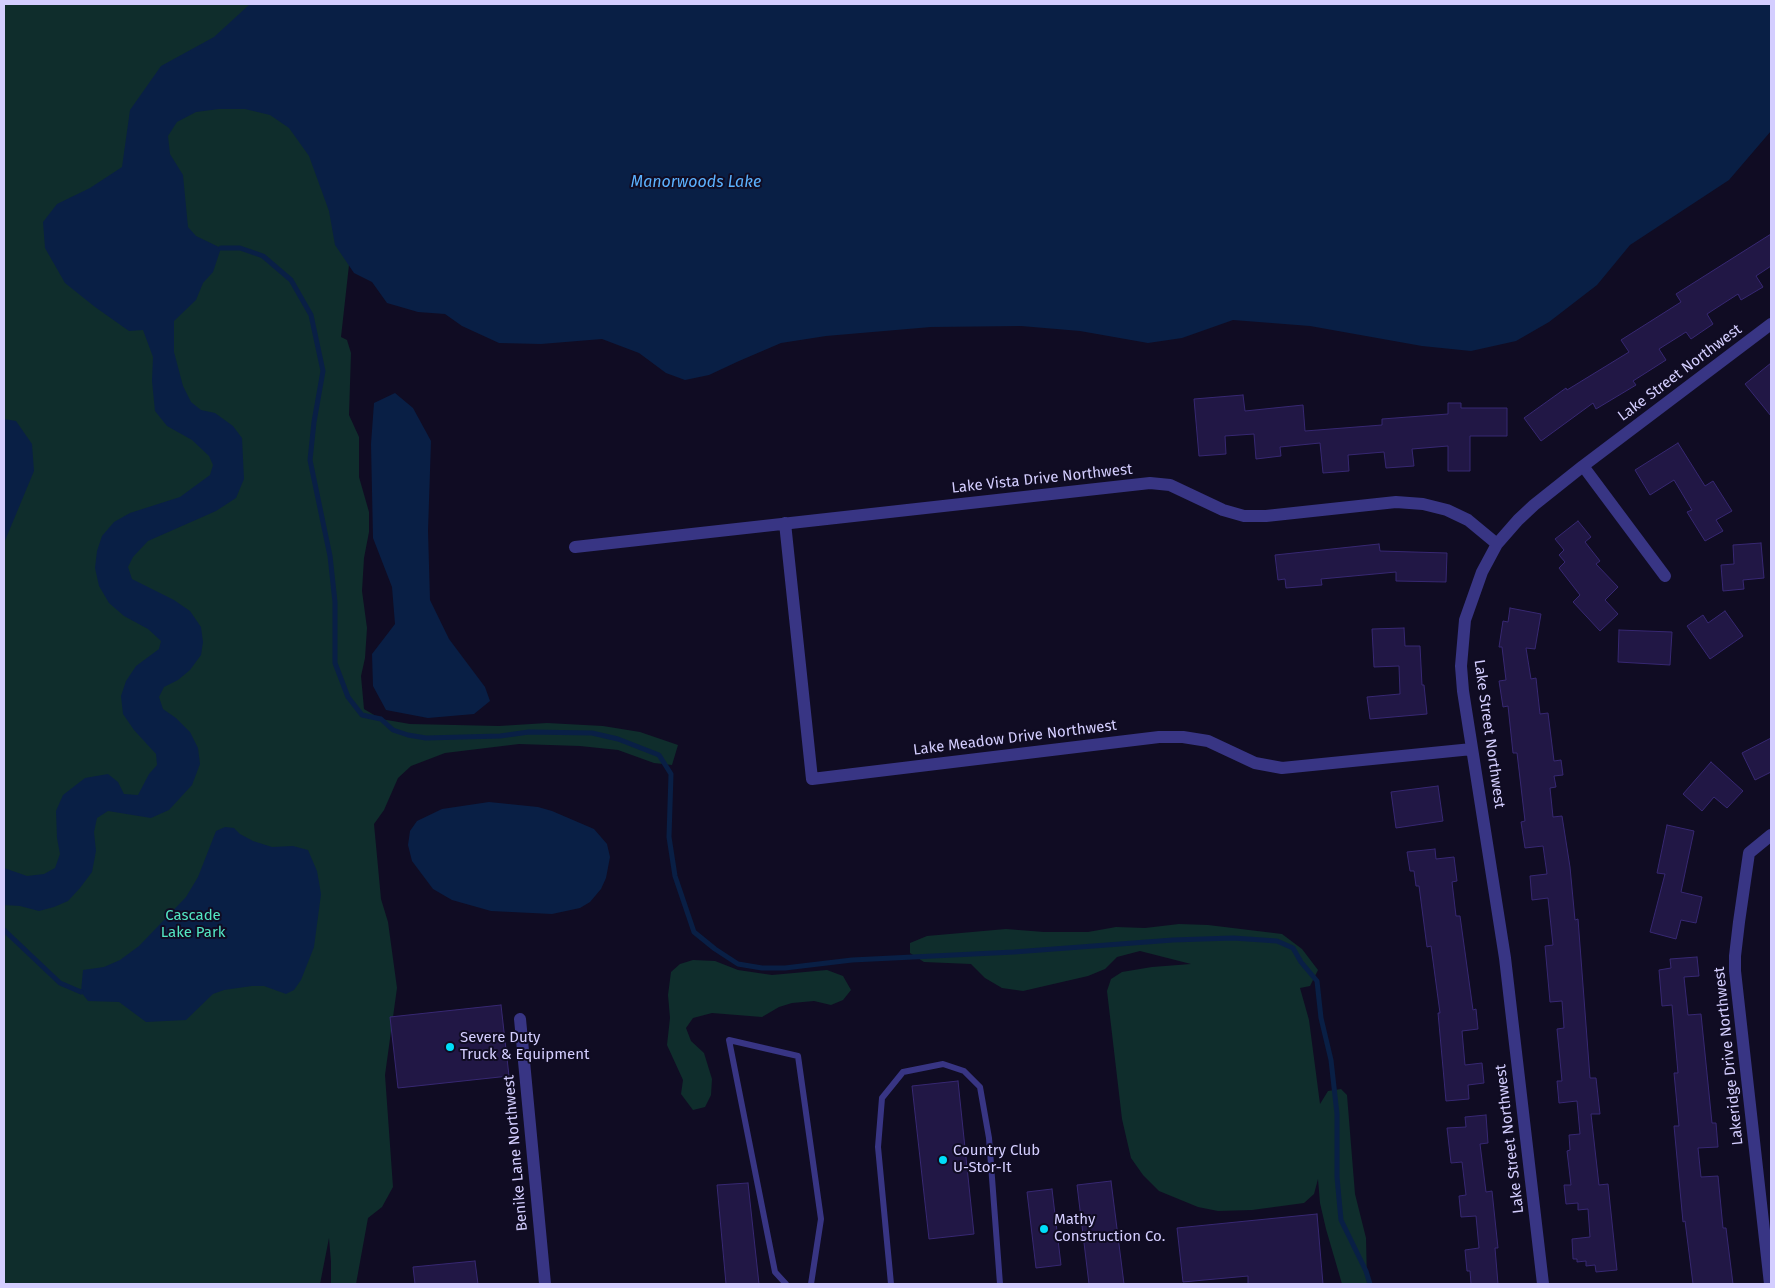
<!DOCTYPE html>
<style>
body{margin:0}
#map{position:relative;width:1775px;height:1288px;overflow:hidden;background:#100c23;font-family:"Fira Sans",sans-serif}
canvas{display:block}
.frame{position:absolute;inset:0;border:5px solid #d4ceff;pointer-events:none}
</style>
<div id="map">
<canvas width="1775" height="1288"></canvas>
<div class="frame"></div>
</div>
<script>
const g = document.querySelector('canvas').getContext('2d');
g.lineJoin = 'round';
function fill(path, color) {
  g.fillStyle = color;
  g.fill(path, 'evenodd');
}
function poly(rows) {
  const path = new Path2D();
  for (const r of rows) {
    path.moveTo(r[0], r[1]);
    for (let i = 2; i < r.length; i += 2) path.lineTo(r[i], r[i + 1]);
  }
  return path;
}
function trace(path, color, width, dash) {
  g.strokeStyle = color;
  g.lineWidth = width;
  g.lineCap = dash ? 'butt' : 'round';
  g.setLineDash(dash || []);
  g.stroke(path);
}
function label(font, color, halo, rows, align = 'center') {
  g.font = font + ' "Fira Sans",sans-serif';
  g.lineWidth = 4;
  g.setLineDash([]);
  g.textBaseline = 'middle';
  g.strokeStyle = halo;
  g.fillStyle = color;
  for (const [text, x, y, turn = 0] of rows) {
    g.save();
    g.translate(x, y);
    g.rotate((+turn || 0) * Math.PI / 180);
    g.textAlign = isNaN(turn) ? turn : align;
    if (halo) g.strokeText(text, 0, 0);
    g.fillText(text, 0, 0);
    g.restore();
  }
}
const green = poly([
 [4,4,378,4,341,337,347,340,351,353,349,415,359,437,359,477,369,512,369,532,364,558,362,591,367,628,365,658,361,676,364,709,381,719,410,724,499,726,547,723,603,726,640,732,678,745,672,765,654,763,618,750,580,746,519,744,445,753,411,766,398,778,384,810,374,824,381,899,388,922,397,988,385,1075,393,1187,382,1207,368,1218,356,1284,331,1284,331,1262,329,1238,320,1284,4,1284],
 [1179,924,1208,925,1282,934,1302,949,1318,970,1310,986,1300,988,1309,1020,1320,1104,1328,1091,1341,1089,1347,1095,1355,1194,1366,1238,1367,1284,1342,1284,1326,1229,1320,1203,1318,1179,1314,1194,1304,1203,1252,1210,1218,1211,1198,1207,1159,1191,1143,1175,1131,1158,1122,1119,1107,991,1111,979,1122,972,1152,967,1191,964,1140,951,1117,957,1105,969,1088,976,1023,991,1002,988,985,978,971,964,924,962,910,953,910,943,927,936,1006,929,1044,932,1088,932,1116,927,1145,928],
 [693,960,715,961,738,970,772,975,827,970,843,976,851,990,843,1000,831,1005,814,1001,792,1003,779,1007,762,1017,712,1013,693,1018,686,1028,691,1041,704,1053,712,1079,711,1095,705,1107,693,1110,681,1094,683,1080,667,1045,670,1018,668,995,671,972,680,964]
]);
const water = poly([
 [250,4,1771,4,1771,131,1729,180,1630,245,1597,285,1549,322,1516,341,1471,351,1422,346,1310,326,1233,320,1182,338,1148,343,1080,331,1021,326,931,327,826,336,781,343,739,361,709,375,685,380,666,373,639,353,602,339,541,344,499,343,462,326,445,314,418,312,387,303,372,282,354,273,335,245,329,211,309,156,289,128,270,115,245,109,219,109,196,112,177,122,168,136,170,154,183,175,188,227,196,236,221,248,213,272,203,283,196,300,174,321,174,352,183,386,191,402,201,410,215,413,233,426,242,438,244,479,236,498,216,511,148,541,133,557,128,567,132,579,174,600,190,611,201,627,203,642,201,655,190,670,178,680,164,687,159,697,163,709,176,718,190,732,198,748,200,764,192,785,169,810,151,818,108,811,97,818,94,832,96,851,92,872,80,888,68,901,54,907,39,911,20,906,4,905,4,868,27,876,44,874,55,868,60,854,57,838,56,811,63,795,85,778,108,774,118,782,124,794,138,795,149,774,157,765,156,754,134,730,123,714,121,696,126,681,136,666,159,649,161,641,148,629,124,616,109,603,99,586,95,568,97,551,102,536,114,522,130,513,180,497,210,475,213,465,209,456,192,440,167,426,155,411,152,381,153,357,143,330,129,331,95,307,65,283,45,248,43,222,57,204,90,188,122,167,130,110,161,66,214,37],
 [395,393,413,408,431,441,428,531,430,600,449,639,485,687,490,701,474,714,428,718,386,710,373,686,372,654,395,624,392,587,373,538,371,444,374,403],
 [4,419,16,421,32,444,34,471,4,543],
 [489,802,538,807,552,811,594,829,607,844,610,857,606,878,601,889,590,902,580,908,552,914,491,911,452,900,433,889,412,861,408,845,410,831,417,821,442,809],
 [225,827,234,828,240,834,253,841,272,847,293,846,308,850,317,871,321,894,314,947,301,980,294,990,286,994,264,986,252,986,224,990,213,994,186,1020,146,1022,119,1002,88,1001,81,992,83,970,104,967,120,960,139,946,186,897,198,877,216,831]
]);
const stream = poly([
 [221,248,240,248,263,256,291,280,311,315,323,371,314,422,310,460,330,556,335,602,335,663,348,697,362,715,381,719,393,730,408,735,426,738,500,736,529,732,592,733,618,739,659,755,671,774,669,837,675,876,694,932,715,949,738,964,762,968,785,968,852,960,1014,952,1173,940,1233,938,1277,941,1293,948,1301,962,1317,981,1321,1018,1331,1060,1337,1114,1337,1177,1341,1220,1366,1271,1370,1284],
 [4,930,60,983,81,992]
]);
const building = poly([
 [1771,234,1771,266,1756,276,1763,287,1741,300,1738,294,1707,314,1713,324,1691,339,1686,332,1659,349,1666,360,1633,381,1636,385,1596,409,1593,403,1541,441,1524,418,1566,388,1567,390,1629,352,1621,340,1681,302,1676,294,1771,234],
 [1771,363,1771,416,1745,384,1771,363],
 [1243,395,1245,411,1303,405,1305,431,1382,425,1382,419,1448,414,1448,403,1461,403,1461,408,1507,408,1507,436,1470,436,1470,471,1448,471,1448,446,1412,449,1414,466,1386,468,1384,452,1348,455,1349,471,1323,473,1320,443,1280,447,1281,456,1256,459,1254,434,1225,436,1226,454,1199,456,1194,399,1243,395],
 [1678,443,1705,486,1713,481,1732,511,1716,520,1723,531,1705,541,1687,512,1692,510,1674,480,1650,495,1635,470,1678,443],
 [1578,521,1591,537,1585,542,1600,561,1596,564,1618,587,1605,600,1618,614,1600,631,1573,602,1580,595,1559,568,1565,562,1559,555,1564,550,1555,539,1578,521],
 [1761,543,1764,578,1743,580,1744,589,1723,591,1721,565,1734,564,1733,545,1761,543],
 [1379,544,1380,551,1447,553,1446,582,1396,581,1396,572,1321,579,1322,585,1286,588,1285,579,1278,580,1275,555,1379,544],
 [1510,608,1541,614,1535,649,1526,648,1531,679,1536,678,1540,714,1548,713,1554,761,1561,760,1563,775,1554,776,1556,787,1550,788,1553,817,1562,816,1570,867,1575,920,1578,919,1590,1078,1596,1078,1600,1114,1591,1114,1599,1185,1608,1184,1617,1270,1596,1272,1595,1265,1586,1266,1586,1261,1577,1262,1577,1259,1573,1259,1572,1239,1590,1237,1588,1209,1578,1210,1578,1203,1566,1204,1564,1185,1571,1185,1567,1151,1570,1150,1569,1135,1580,1134,1577,1101,1559,1103,1557,1081,1562,1081,1557,1029,1564,1028,1562,1001,1550,1002,1545,946,1553,945,1548,898,1532,900,1530,876,1547,874,1543,846,1525,848,1521,822,1525,821,1517,753,1513,753,1508,706,1503,707,1499,681,1506,680,1502,647,1499,647,1503,621,1508,622,1510,608],
 [1725,611,1743,636,1710,659,1687,626,1703,615,1708,623,1725,611],
 [1404,628,1405,646,1420,646,1422,685,1424,685,1427,714,1370,719,1367,697,1400,694,1399,666,1374,667,1372,629,1404,628],
 [1619,630,1672,632,1670,665,1618,662,1619,630],
 [1771,738,1771,772,1755,780,1742,753,1771,738],
 [1711,762,1743,791,1727,808,1714,797,1702,811,1683,794,1711,762],
 [1438,786,1443,821,1396,828,1391,792,1438,786],
 [1667,825,1694,831,1681,892,1702,897,1696,923,1681,920,1676,939,1650,932,1665,874,1657,873,1667,825],
 [1435,849,1436,859,1454,857,1457,881,1452,882,1456,916,1460,916,1473,1010,1476,1009,1478,1029,1462,1031,1465,1065,1482,1063,1484,1083,1468,1085,1469,1099,1446,1101,1438,1013,1440,1013,1431,946,1427,947,1419,886,1416,886,1414,871,1410,871,1407,852,1435,849],
 [1697,957,1699,976,1684,977,1688,1015,1701,1014,1712,1123,1716,1123,1718,1147,1698,1148,1701,1177,1718,1176,1723,1228,1726,1228,1733,1284,1693,1284,1685,1221,1683,1222,1674,1126,1679,1126,1674,1073,1678,1073,1672,1005,1662,1006,1659,970,1671,968,1670,959,1697,957],
 [501,1005,509,1076,398,1088,390,1017,501,1005],
 [958,1081,974,1234,929,1239,912,1086,958,1081],
 [1486,1115,1488,1143,1480,1144,1486,1192,1492,1191,1498,1248,1495,1248,1498,1284,1471,1284,1470,1271,1467,1271,1465,1250,1479,1248,1476,1216,1461,1217,1459,1196,1466,1195,1462,1162,1451,1163,1447,1128,1466,1127,1465,1117,1486,1115],
 [1111,1181,1124,1284,1089,1284,1077,1185,1111,1181],
 [748,1183,759,1284,726,1284,717,1185,748,1183],
 [1052,1189,1061,1265,1036,1268,1027,1192,1052,1189],
 [1317,1214,1323,1284,1248,1284,1248,1276,1183,1282,1177,1228,1317,1214],
 [475,1261,478,1284,415,1284,413,1267,475,1261]
]);
const service = poly([
 [786,1284,775,1272,729,1040,798,1056,821,1219,811,1284],
 [891,1284,878,1147,882,1098,903,1072,943,1064,964,1071,980,1087,989,1138,1000,1284]
]);
const minor = poly([
 [1583,466,1665,576],
 [785,523,812,779,1159,737,1183,737,1208,741,1255,763,1282,768,1472,749],
 [575,547,1150,483,1170,485,1223,510,1244,516,1266,516,1396,502,1423,504,1447,510,1468,520,1497,544],
 [520,1019,545,1284],
 [1543,1284,1505,958,1463,691,1461,666,1465,620,1482,572,1497,544,1518,520,1534,505,1583,466,1771,324],
 [1770,1284,1735,971,1735,956,1739,922,1749,853,1771,835]
]);
const markers = [
 [450,1047,5,"#00def9"],
 [943,1160,5,"#00def9"],
 [1044,1229,5,"#00def9"]
];
const streetNames = [
 ["Lake Street Northwest",1680,373,-37],
 ["Lake Vista Drive Northwest",1042,479,-6],
 ["Lake Street Northwest",1489,734,82],
 ["Lake Meadow Drive Northwest",1015,738,-7],
 ["Lakeridge Drive Northwest",1729,1056,-96],
 ["Lake Street Northwest",1510,1139,-97],
 ["Benike Lane Northwest",516,1153,-95]
];
const parkNames = [
 ["Cascade",193,916],
 ["Lake Park",193,933]
];
const poiNames = [
 ["Severe Duty",460,1038],
 ["Truck & Equipment",460,1055],
 ["Country Club",953,1151],
 ["U-Stor-It",953,1168],
 ["Mathy",1054,1220],
 ["Construction Co.",1054,1237]
];
const waterNames = [
 ["Manorwoods Lake",696,183]
];
fill(green, '#0f2d2c');
fill(water, '#091f45');
trace(stream, '#091f45', 5);
fill(building, '#211745');
trace(building, '#372872', 1);
trace(service, '#383584', 6);
trace(minor, '#383584', 12);
for (const [x, y, r, color] of markers) {
  const dot = new Path2D();
  dot.arc(x, y, r, 0, 2 * Math.PI);
  g.fillStyle = color;
  g.fill(dot);
  trace(dot, '#100c23', 2);
}
label('15px', '#d4ceff', '#100c23', streetNames);
label('15px', '#53e6c2', '#100c23', parkNames);
label('15px', '#d4ceff', '#100c23', poiNames, 'left');
label('italic 16px', '#5cb2ff', '#100c23', waterNames);
</script>
